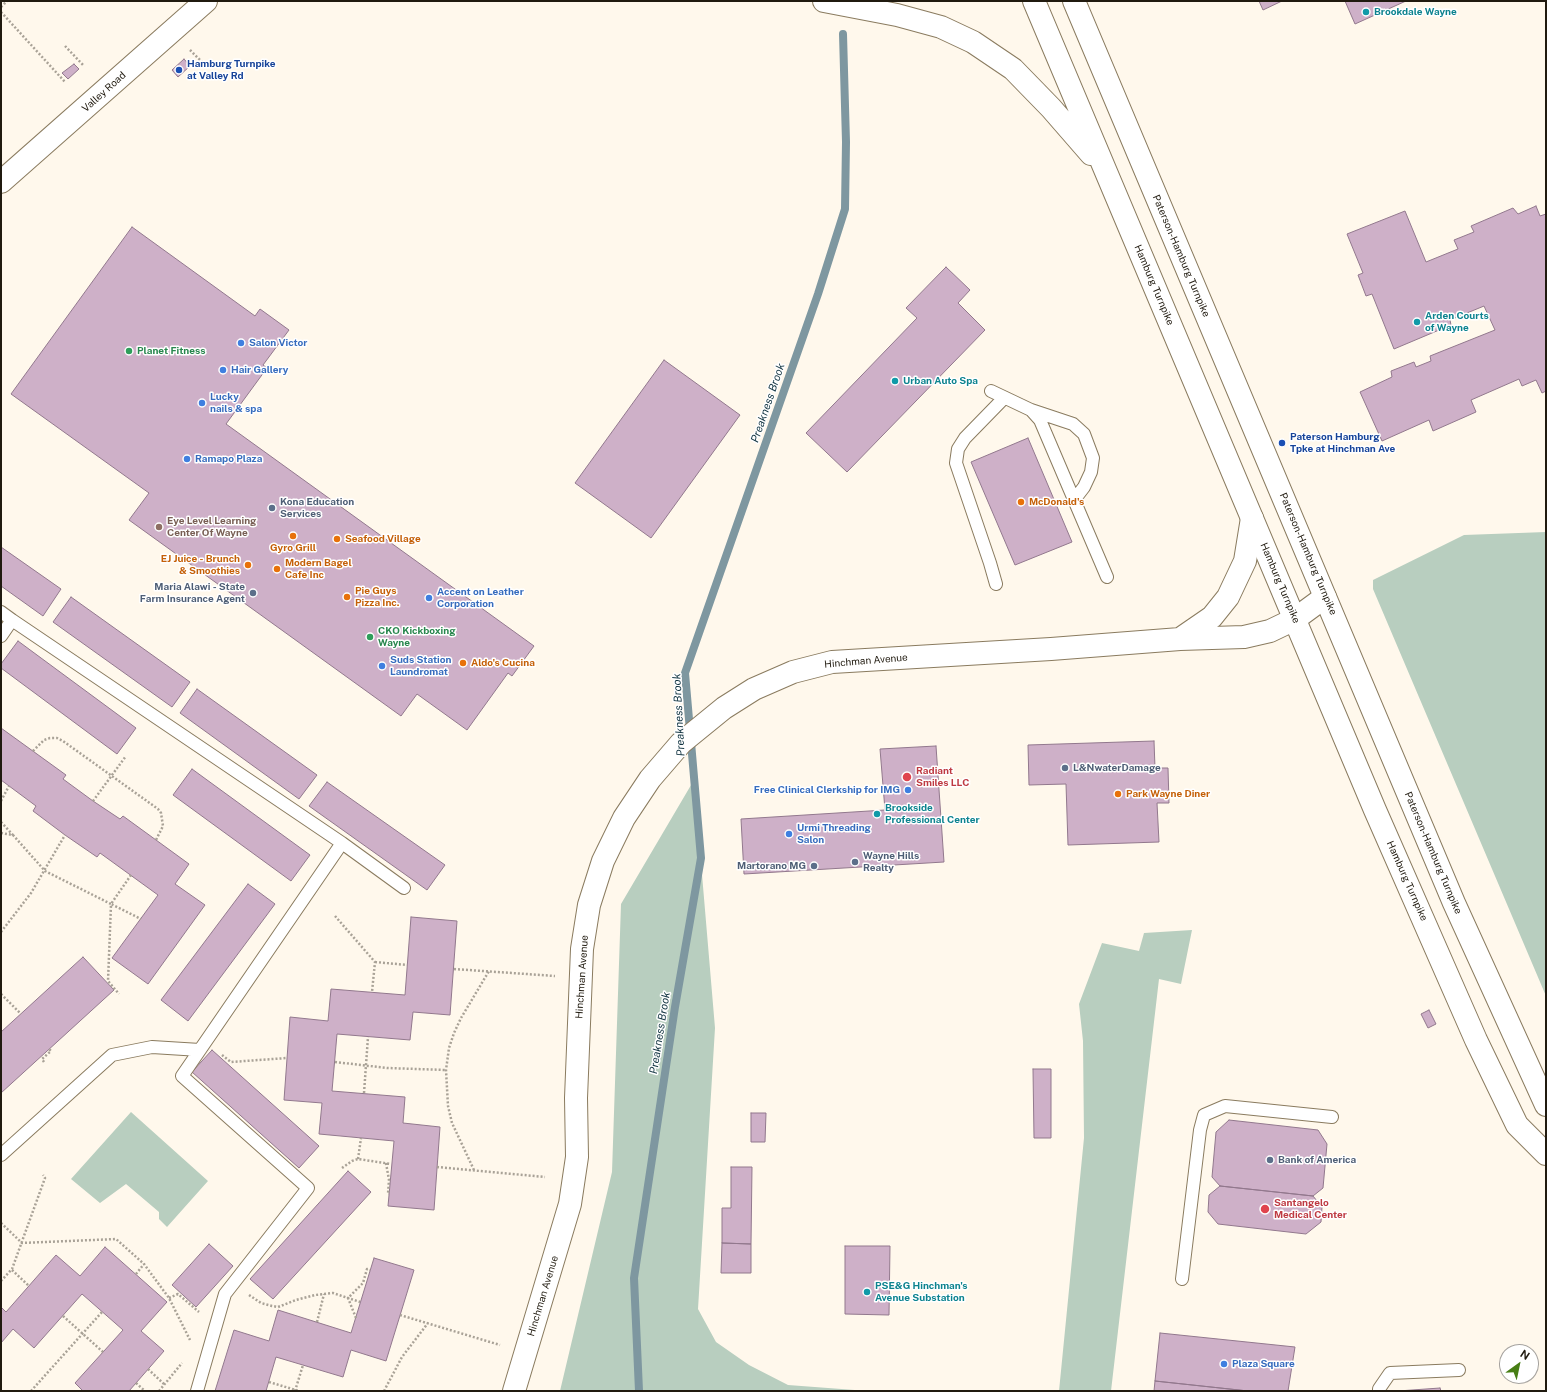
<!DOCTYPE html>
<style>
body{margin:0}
#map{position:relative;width:1547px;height:1392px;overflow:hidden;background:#fff8ec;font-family:"Public Sans",sans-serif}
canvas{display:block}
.frame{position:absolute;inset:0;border:2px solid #201a0f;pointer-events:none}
.north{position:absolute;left:1499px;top:1344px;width:40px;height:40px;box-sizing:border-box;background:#fff;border:1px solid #a6a39f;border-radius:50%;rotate:33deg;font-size:11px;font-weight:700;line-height:16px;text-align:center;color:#201a0f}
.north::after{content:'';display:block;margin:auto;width:14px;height:18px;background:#477e14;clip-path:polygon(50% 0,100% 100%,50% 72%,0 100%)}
</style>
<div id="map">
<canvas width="1547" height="1392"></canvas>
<div class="frame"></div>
<div class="north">N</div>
</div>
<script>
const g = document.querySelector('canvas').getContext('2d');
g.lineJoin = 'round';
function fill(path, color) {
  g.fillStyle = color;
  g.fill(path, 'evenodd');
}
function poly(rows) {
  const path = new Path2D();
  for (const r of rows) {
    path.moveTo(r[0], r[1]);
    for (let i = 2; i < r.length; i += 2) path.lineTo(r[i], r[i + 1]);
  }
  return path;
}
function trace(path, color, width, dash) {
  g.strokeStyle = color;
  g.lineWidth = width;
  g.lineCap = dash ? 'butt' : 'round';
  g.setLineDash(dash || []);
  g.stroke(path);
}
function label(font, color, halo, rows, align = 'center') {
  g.font = font + ' "Public Sans",sans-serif';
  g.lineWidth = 3;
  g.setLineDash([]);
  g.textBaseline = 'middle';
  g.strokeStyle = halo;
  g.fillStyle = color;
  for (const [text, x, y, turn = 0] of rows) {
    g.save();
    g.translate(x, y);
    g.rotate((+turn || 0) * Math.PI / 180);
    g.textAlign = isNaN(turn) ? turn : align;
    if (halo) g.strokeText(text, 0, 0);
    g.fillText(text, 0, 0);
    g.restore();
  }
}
const green = poly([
 [1546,532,1546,996,1373,589,1373,580,1464,535],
 [694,780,715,1028,698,1309,716,1342,749,1365,788,1385,868,1391,560,1391,612,1172,621,904],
 [1192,930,1181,984,1159,979,1111,1391,1059,1391,1084,1138,1083,1041,1079,1004,1102,943,1139,951,1144,933],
 [131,1112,208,1181,167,1227,159,1219,159,1212,126,1184,100,1203,71,1179]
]);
const stream = poly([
 [639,1391,634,1278,675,1007,701,858,685,673,818,294,845,209,846,142,843,34]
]);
const building = poly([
 [1259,1,1282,1,1263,10,1259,1],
 [1345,1,1406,1,1355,24,1345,1],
 [184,59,190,66,178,77,172,70,184,59],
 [74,64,79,69,68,79,62,73,74,64],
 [1536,206,1540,216,1546,214,1546,391,1542,393,1536,380,1522,386,1519,379,1471,400,1476,412,1433,431,1429,420,1382,441,1360,392,1392,377,1391,371,1414,362,1416,367,1431,361,1430,356,1495,330,1484,306,1450,320,1451,325,1394,349,1372,294,1366,296,1358,275,1363,273,1347,234,1405,211,1426,262,1458,249,1454,240,1474,232,1471,226,1513,208,1518,214,1536,206],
 [132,227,255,316,260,309,289,330,263,365,267,368,226,424,534,646,512,676,508,673,467,730,417,694,401,716,129,520,149,493,11,394,132,227],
 [946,267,970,290,958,303,985,330,847,472,806,433,917,318,906,308,946,267],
 [664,360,740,415,651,538,575,483,664,360],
 [1028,438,1072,542,1015,565,971,462,1028,438],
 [1,547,61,589,43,616,1,586,1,547],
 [71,597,190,682,172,707,53,622,71,597],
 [18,641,136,728,117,754,1,668,1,664,18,641],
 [197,689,317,775,299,799,180,713,197,689],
 [1,728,66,775,63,779,93,801,120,819,123,816,189,864,175,884,205,905,148,984,112,958,158,895,100,853,97,857,65,835,33,811,36,806,1,780,1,728],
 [1154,741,1155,768,1168,768,1169,803,1157,803,1159,842,1068,845,1066,784,1029,785,1028,745,1154,741],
 [936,746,944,862,744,874,741,819,885,810,880,749,936,746],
 [192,769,310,855,291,881,173,795,192,769],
 [327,782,445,865,427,890,309,806,327,782],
 [248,884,275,904,188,1021,161,1000,248,884],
 [411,917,457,921,450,1015,413,1012,410,1040,337,1034,332,1091,405,1097,403,1123,440,1127,434,1210,388,1206,394,1141,319,1134,322,1103,284,1100,290,1017,328,1021,331,989,405,995,411,917],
 [83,957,114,990,1,1093,1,1032,83,957],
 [1429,1010,1436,1024,1428,1028,1421,1014,1429,1010],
 [212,1050,319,1146,299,1168,192,1072,212,1050],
 [1033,1069,1051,1069,1051,1138,1034,1138,1033,1069],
 [751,1113,766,1113,765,1142,751,1142,751,1113],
 [1229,1120,1318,1130,1327,1144,1323,1188,1313,1196,1220,1186,1212,1177,1216,1132,1229,1120],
 [731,1167,752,1167,751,1244,722,1243,722,1208,731,1208,731,1167],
 [348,1171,371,1192,273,1299,250,1279,348,1171],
 [1220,1186,1313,1196,1322,1207,1321,1222,1306,1234,1218,1224,1208,1212,1209,1195,1220,1186],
 [722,1243,751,1244,751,1273,721,1273,722,1243],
 [209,1244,233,1266,196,1307,172,1285,209,1244],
 [845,1246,890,1246,889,1315,845,1314,845,1246],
 [105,1247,167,1302,141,1331,164,1351,129,1391,83,1391,75,1383,123,1330,82,1294,34,1348,13,1329,1,1343,1,1307,6,1312,56,1255,80,1276,105,1247],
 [374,1258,414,1270,386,1361,351,1350,343,1377,276,1357,266,1391,215,1391,234,1330,269,1341,278,1310,351,1333,374,1258],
 [1160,1333,1295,1347,1288,1391,1248,1391,1155,1381,1160,1333],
 [1155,1381,1248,1391,1154,1391,1155,1381],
 [1440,1388,1441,1391,1398,1391,1440,1388]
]);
const path = poly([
 [1,7,7,1],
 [1,12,65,82],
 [65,46,84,66],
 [190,50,205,65],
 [33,751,44,740,50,738,57,738,63,741,158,809,161,813,163,826,156,840],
 [1,801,9,786],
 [93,801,126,756],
 [1,822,13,835],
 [1,833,13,835,45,871,111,904,108,981,119,994],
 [131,875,111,904,141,919],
 [335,916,375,962,372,992],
 [1,932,31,893,65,835],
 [375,962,407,965],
 [454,969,555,976],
 [1,994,21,1014],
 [222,1055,231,1062,287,1058],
 [44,1062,42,1059,51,1051,49,1049],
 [335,1062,387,1068,446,1070],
 [364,1093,368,1037],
 [358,1159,361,1138],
 [386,1163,389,1180,388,1194,389,1194],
 [437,1167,545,1177],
 [342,1168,352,1161,358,1159,391,1164],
 [474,1170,452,1123,448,1106,446,1070,449,1048,454,1033,461,1018,489,971],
 [1,1223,22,1243,116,1239,144,1264,169,1298,190,1340],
 [12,1270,29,1286],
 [136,1274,144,1264],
 [1,1281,12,1269,45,1178,43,1175],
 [249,1295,261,1303,272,1306,278,1307,296,1300,315,1295,333,1293,360,1302],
 [169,1298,178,1294,199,1312],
 [400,1315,500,1345],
 [63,1316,103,1352],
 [356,1318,348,1298,363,1283,367,1269,370,1270],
 [317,1322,324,1294],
 [148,1369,165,1385],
 [269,1382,299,1391],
 [136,1383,145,1391],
 [31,1391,102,1312],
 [159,1391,182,1363],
 [295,1391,303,1365],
 [384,1391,402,1357,428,1323]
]);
const lane = poly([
 [991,391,1031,410,1040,420,1107,577],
 [1031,410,1073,424,1084,434,1093,458,1091,472,1084,487,1074,500],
 [996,584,990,563,956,463,958,449,965,438,1004,398],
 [1,612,12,620],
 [1,636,12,620,342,843,182,1076,308,1188,225,1294,197,1391],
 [342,843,404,888],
 [1,1155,112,1055,152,1047,200,1050],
 [1182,1279,1200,1130,1204,1115,1225,1106,1332,1117],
 [1379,1391,1379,1389,1390,1373,1459,1370]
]);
const secondary = poly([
 [1180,639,1212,617,1228,597,1245,561,1252,518],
 [514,1391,570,1204,577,1157,576,1098,582,949,589,905,603,861,624,818,650,779,681,743,724,708,754,689,793,672,832,662,1051,649,1180,639,1244,637,1270,631,1295,619,1325,597]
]);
const primary = poly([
 [824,1,897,15,941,27,973,42,1013,69,1051,108,1091,154],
 [1034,1,1375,810,1476,1040,1517,1125,1546,1154],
 [1074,1,1454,903,1546,1105],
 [1,182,206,1]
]);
const markers = [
 [1366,12,4,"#0f9aa8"],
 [179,70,4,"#1a4fb4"],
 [1417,322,4,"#0f9aa8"],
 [241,343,4,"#3f7fe0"],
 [129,351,4,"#2e9e5b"],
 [223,370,4,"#3f7fe0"],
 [895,381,4,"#0f9aa8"],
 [202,403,4,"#3f7fe0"],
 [1282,443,4,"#1a4fb4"],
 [187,459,4,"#3f7fe0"],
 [1021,502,4,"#e8710a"],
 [272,508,4,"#5c6f8a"],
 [159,527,4,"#8d6e63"],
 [293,536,4,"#e8710a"],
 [337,539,4,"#e8710a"],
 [248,565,4,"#e8710a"],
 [277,569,4,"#e8710a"],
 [253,593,4,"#5c6f8a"],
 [347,597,4,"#e8710a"],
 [429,598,4,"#3f7fe0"],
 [370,637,4,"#2e9e5b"],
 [463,663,4,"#e8710a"],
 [382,666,4,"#3f7fe0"],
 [1065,768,4,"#5c6f8a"],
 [907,777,5,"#e0444e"],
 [908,790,4,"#3f7fe0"],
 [1118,794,4,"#e8710a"],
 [877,814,4,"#0f9aa8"],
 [789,834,4,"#3f7fe0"],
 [855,862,4,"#5c6f8a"],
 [814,866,4,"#5c6f8a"],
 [1270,1160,4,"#5c6f8a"],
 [1265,1209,5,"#e0444e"],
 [867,1292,4,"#0f9aa8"],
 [1224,1364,4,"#3f7fe0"]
];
const cultureNames = [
 ["Brookdale Wayne",1374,12],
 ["Arden Courts",1425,316],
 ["of Wayne",1425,328],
 ["Urban Auto Spa",903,381],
 ["Brookside",885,808],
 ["Professional Center",885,820],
 ["PSE&G Hinchman's",875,1286],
 ["Avenue Substation",875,1298]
];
const transitNames = [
 ["Hamburg Turnpike",187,64],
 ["at Valley Rd",187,76],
 ["Paterson Hamburg",1290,437],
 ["Tpke at Hinchman Ave",1290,449]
];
const streetNames = [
 ["Valley Road",104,92,-42],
 ["Paterson-Hamburg Turnpike",1181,256,67],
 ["Hamburg Turnpike",1154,285,67],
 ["Paterson-Hamburg Turnpike",1308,554,67],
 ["Hamburg Turnpike",1280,583,67],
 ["Hinchman Avenue",866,661,-5],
 ["Paterson-Hamburg Turnpike",1433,853,67],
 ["Hamburg Turnpike",1407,881,66],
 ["Hinchman Avenue",582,977,-86],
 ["Hinchman Avenue",543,1296,-73]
];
const shopNames = [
 ["Salon Victor",249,343],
 ["Hair Gallery",231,370],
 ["Lucky",210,397],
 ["nails & spa",210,409],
 ["Ramapo Plaza",195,459],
 ["Accent on Leather",437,592],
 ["Corporation",437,604],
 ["Suds Station",390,660],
 ["Laundromat",390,672],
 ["Free Clinical Clerkship for IMG",900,790,"right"],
 ["Urmi Threading",797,828],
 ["Salon",797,840],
 ["Plaza Square",1232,1364]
];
const leisureNames = [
 ["Planet Fitness",137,351],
 ["CKO Kickboxing",378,631],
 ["Wayne",378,643]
];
const serviceNames = [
 ["Kona Education",280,502],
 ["Services",280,514],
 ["Maria Alawi - State",245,587,"right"],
 ["Farm Insurance Agent",245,599,"right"],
 ["L&NwaterDamage",1073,768],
 ["Wayne Hills",863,856],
 ["Realty",863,868],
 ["Martorano MG",806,866,"right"],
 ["Bank of America",1278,1160]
];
const foodNames = [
 ["McDonald's",1029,502],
 ["Seafood Village",345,539],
 ["Gyro Grill",293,548,"center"],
 ["EJ Juice - Brunch",240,559,"right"],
 ["& Smoothies",240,571,"right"],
 ["Modern Bagel",285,563],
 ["Cafe Inc",285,575],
 ["Pie Guys",355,591],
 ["Pizza Inc.",355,603],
 ["Aldo's Cucina",471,663],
 ["Park Wayne Diner",1126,794]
];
const educationNames = [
 ["Eye Level Learning",167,521],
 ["Center Of Wayne",167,533]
];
const healthNames = [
 ["Radiant",916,771],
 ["Smiles LLC",916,783],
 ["Santangelo",1274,1203],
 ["Medical Center",1274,1215]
];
const waterNames = [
 ["Preakness Brook",768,403,-71],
 ["Preakness Brook",679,715,-93],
 ["Preakness Brook",660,1033,-81]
];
fill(green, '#b8cebf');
trace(stream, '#7e97a0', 8);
fill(building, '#ceb0c8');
trace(building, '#92788d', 1);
trace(lane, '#8a7b5f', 14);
trace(secondary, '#8a7b5f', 24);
trace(primary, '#8a7b5f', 24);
trace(path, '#a9a297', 2.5, [2, 2]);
trace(lane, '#fff', 12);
trace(secondary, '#fff', 22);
trace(primary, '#fff', 22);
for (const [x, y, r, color] of markers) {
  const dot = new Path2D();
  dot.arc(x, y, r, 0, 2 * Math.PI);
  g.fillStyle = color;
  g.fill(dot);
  trace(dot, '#fff', 1.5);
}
label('bold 10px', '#0d838f', '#fff', cultureNames, 'left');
label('bold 10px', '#164399', '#fff', transitNames, 'left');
label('10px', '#201a0f', '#fff', streetNames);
label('bold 10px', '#366cbe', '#fff', shopNames, 'left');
label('bold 10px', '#27864d', '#fff', leisureNames, 'left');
label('bold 10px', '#4e5e75', '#fff', serviceNames, 'left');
label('bold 10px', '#c56008', '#fff', foodNames, 'left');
label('bold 10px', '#785e54', '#fff', educationNames, 'left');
label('bold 10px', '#be3a42', '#fff', healthNames, 'left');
label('italic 11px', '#103340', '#fff', waterNames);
</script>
